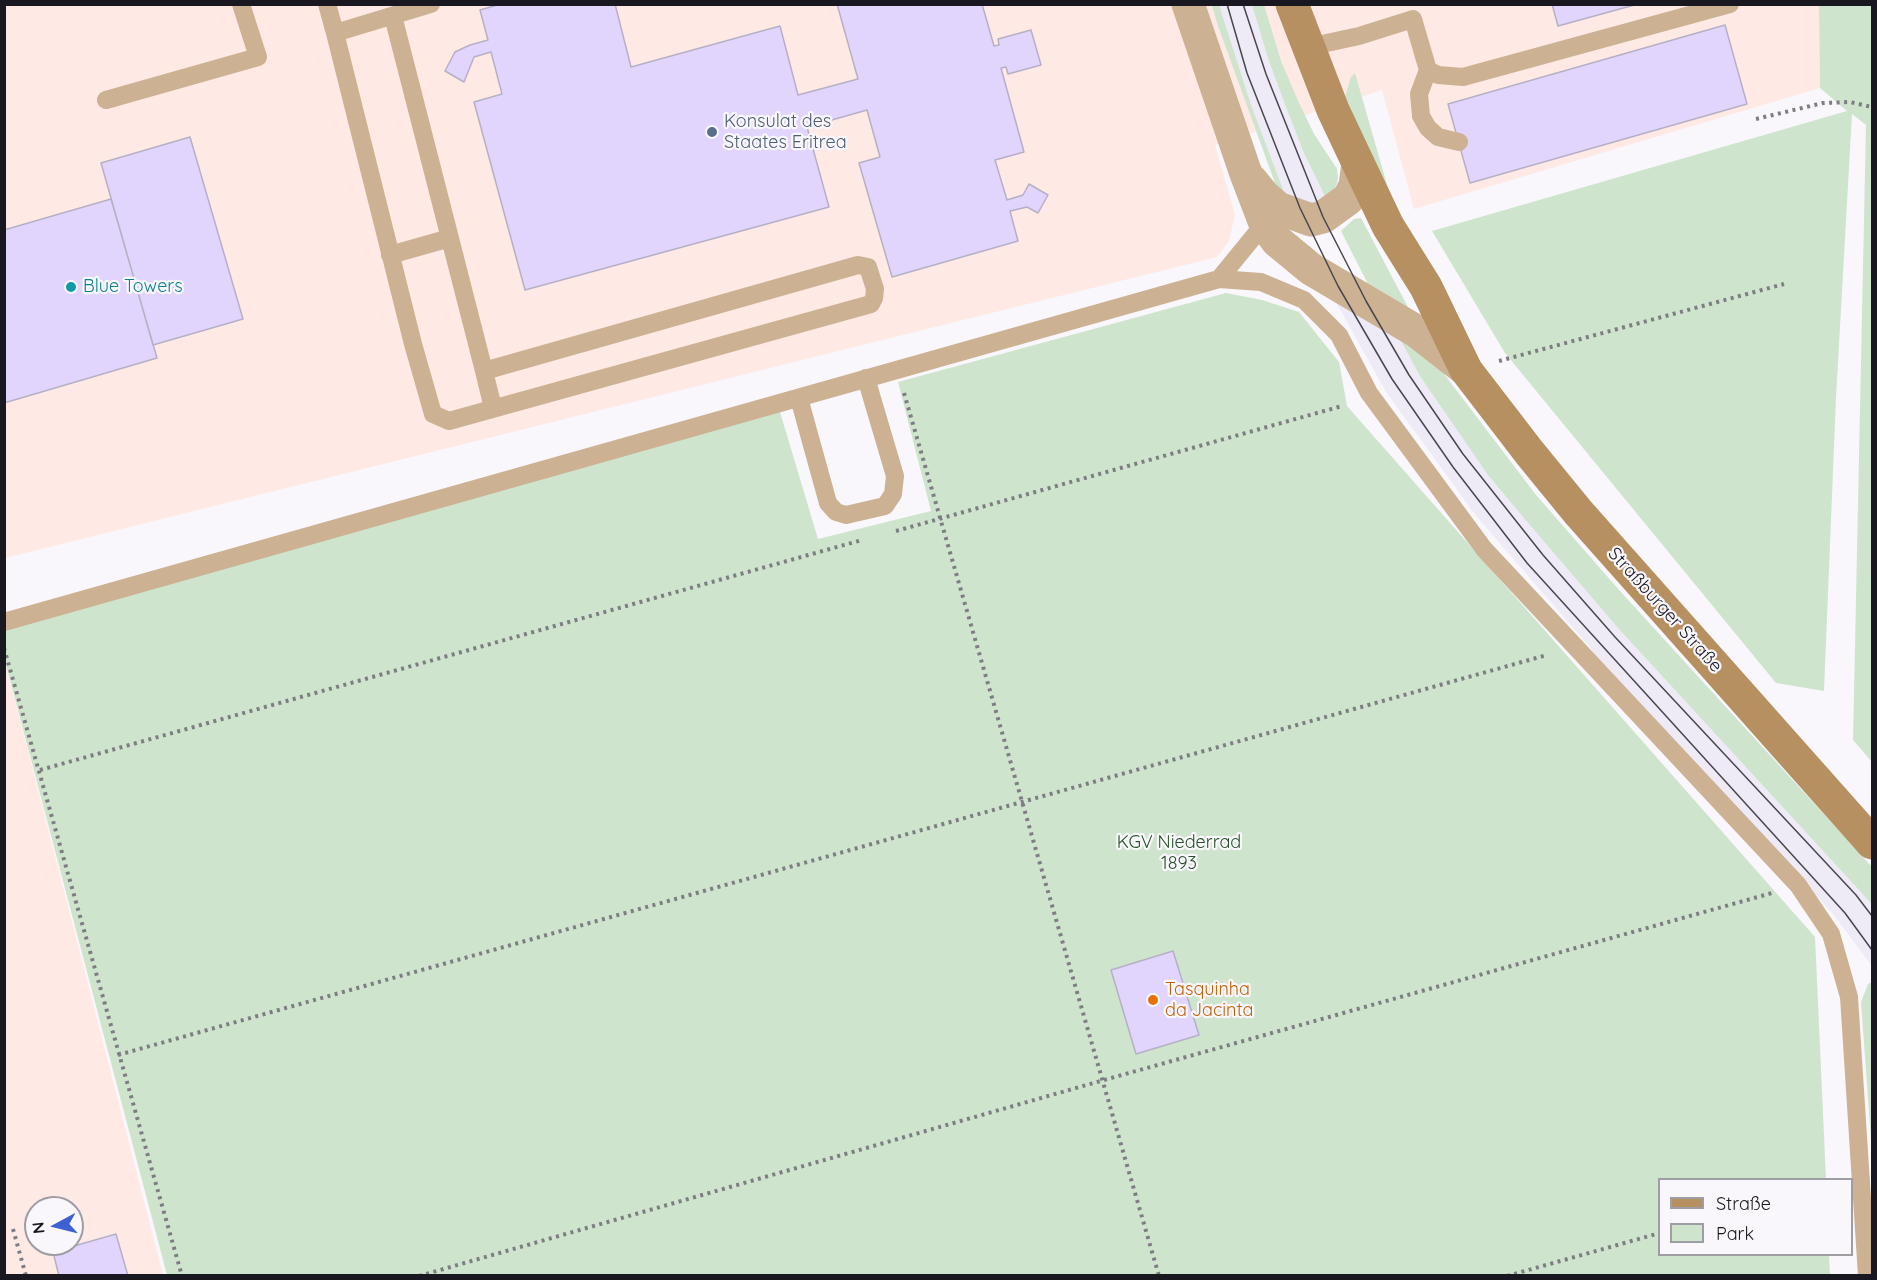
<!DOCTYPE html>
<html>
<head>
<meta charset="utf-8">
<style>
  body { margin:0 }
  #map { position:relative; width:1877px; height:1280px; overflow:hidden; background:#f9f7fc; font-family:Quicksand,sans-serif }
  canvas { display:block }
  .frame { position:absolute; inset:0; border:6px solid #19171f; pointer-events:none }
  .legend { position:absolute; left:1658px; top:1178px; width:195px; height:78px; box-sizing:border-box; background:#f9f7fc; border:2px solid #9f9da4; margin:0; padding:8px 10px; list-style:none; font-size:18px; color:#19171f }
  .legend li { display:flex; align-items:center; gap:12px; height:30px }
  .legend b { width:30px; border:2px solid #9f9da4 }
  .north { position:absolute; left:24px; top:1196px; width:60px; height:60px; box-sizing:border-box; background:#f9f7fc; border:2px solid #9f9da4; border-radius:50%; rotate:263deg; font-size:16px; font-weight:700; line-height:24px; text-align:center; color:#19171f }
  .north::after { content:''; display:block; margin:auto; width:21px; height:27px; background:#3d60d2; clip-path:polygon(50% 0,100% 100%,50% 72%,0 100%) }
</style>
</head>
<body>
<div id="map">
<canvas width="1877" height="1280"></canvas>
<div class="frame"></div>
<ul class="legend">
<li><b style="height:8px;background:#b69060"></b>Straße</li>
<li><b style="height:16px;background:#cee4cd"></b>Park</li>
</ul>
<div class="north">N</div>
</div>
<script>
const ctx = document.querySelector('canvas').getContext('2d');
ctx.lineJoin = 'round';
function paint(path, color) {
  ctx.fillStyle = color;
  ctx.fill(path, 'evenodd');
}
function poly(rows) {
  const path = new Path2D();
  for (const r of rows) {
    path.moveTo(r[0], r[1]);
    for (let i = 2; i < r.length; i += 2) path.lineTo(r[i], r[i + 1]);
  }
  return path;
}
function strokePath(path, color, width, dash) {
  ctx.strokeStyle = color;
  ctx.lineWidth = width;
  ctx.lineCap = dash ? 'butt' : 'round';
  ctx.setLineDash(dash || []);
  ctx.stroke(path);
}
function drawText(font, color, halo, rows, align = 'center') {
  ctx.font = font + ' Quicksand,sans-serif';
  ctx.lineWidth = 4.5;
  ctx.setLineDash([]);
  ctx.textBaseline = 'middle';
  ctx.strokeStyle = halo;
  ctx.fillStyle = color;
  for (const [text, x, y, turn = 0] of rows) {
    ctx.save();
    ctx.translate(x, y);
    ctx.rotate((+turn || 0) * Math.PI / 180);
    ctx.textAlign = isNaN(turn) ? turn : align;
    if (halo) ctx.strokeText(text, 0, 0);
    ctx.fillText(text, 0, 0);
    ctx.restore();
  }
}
const commercial = poly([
  [1819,4,1820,88,1414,209,1382,90,1215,145,1235,215,1229,241,1217,257,5,558,4,5],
  [5,662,163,1275,5,1275],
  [36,1208,72,1208,72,1244,36,1244]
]);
const built = poly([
  [1212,5,1264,5,1281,61,1298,101,1314,134,1337,169,1338,186,1329,201,1300,208,1275,183,1217,23],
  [1333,297,1399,337,1441,370,1536,495,1619,590,1872,867,1872,966,1833,914,1630,692,1602,665,1588,645,1477,517,1386,392]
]);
const green = poly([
  [1212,5,1219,5,1251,105,1288,203,1275,183,1217,23],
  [1252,5,1264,5,1281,61,1299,103,1314,134,1337,169,1338,178,1335,188,1326,198,1304,153,1286,107,1269,61],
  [1819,5,1872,5,1872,762,1853,740,1866,125,1852,114,1836,398,1824,691,1776,683,1505,353,1432,231,1847,111,1820,88],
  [1355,73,1394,209,1345,97,1351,77],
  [1361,218,1410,311,1372,292,1341,231,1354,219],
  [1226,293,1262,300,1299,312,1339,362,1347,406,1815,937,1826,1179,1660,1180,1660,1254,1829,1255,1830,1275,167,1275,5,661,4,629,780,412,818,539,931,511,898,382],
  [1399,337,1441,370,1536,495,1619,590,1872,867,1872,904,1619,629,1524,518,1488,475,1420,376],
  [1872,982,1872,1153,1861,1002,1868,984]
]);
const building = poly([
  [501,4,615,4,631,67,780,26,798,95,858,79,837,4,982,4,994,46,999,45,998,39,1031,30,1041,65,1008,74,1006,67,1001,68,1024,152,995,160,1007,200,1023,195,1029,184,1048,195,1038,213,1027,207,1010,211,1018,241,892,277,859,163,880,157,867,110,807,127,829,207,525,290,474,102,502,94,491,52,474,57,464,82,445,71,455,52,470,45,488,40,480,10,501,4],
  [1552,4,1638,4,1558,26,1552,4],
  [1725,25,1747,104,1470,183,1448,104,1725,25],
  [190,137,243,319,153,345,101,163,190,137],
  [111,199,157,358,4,403,4,230,111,199],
  [1173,951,1199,1035,1136,1054,1111,970,1173,951],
  [116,1234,128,1276,59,1276,53,1252,116,1234]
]);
const path = poly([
  [1756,119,1823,103,1850,102,1872,107],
  [1499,361,1784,284],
  [904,393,1159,1276],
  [896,531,1342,406],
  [4,648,182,1276],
  [40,770,862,540],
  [118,1055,1547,655],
  [13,1229,26,1276],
  [419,1276,1104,1080,1772,893],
  [1507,1276,1660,1233]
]);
const lane = poly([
  [327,4,335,33,431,4],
  [335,33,413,344,433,414,449,421,871,304,874,298,875,289,868,267,858,265,484,371,393,16],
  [1308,47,1359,36,1413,19,1428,70,1438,75,1463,77,1730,4],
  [1428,70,1419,94,1421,116,1428,128,1438,137,1459,142],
  [106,100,258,57,241,4],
  [390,255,450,238],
  [1219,279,1255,235,1266,226],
  [484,371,493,408],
  [799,398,828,503,836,512,846,515,885,506,893,494,895,476,866,378],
  [4,622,1219,279,1261,282,1304,300,1339,335,1369,393,1484,549,1798,885,1831,934,1849,997,1867,1276]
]);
const street = poly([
  [1188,4,1245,171,1266,226,1277,241,1311,269,1416,331,1466,370],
  [1251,180,1264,196,1278,208,1311,220,1323,217,1348,199,1355,186,1358,163]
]);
const secondary = poly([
  [1292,4,1333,110,1358,163,1388,226,1426,287,1466,370,1529,452,1578,512,1872,843]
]);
const tram = poly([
  [1227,4,1247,73,1300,208,1338,286,1392,379,1453,467,1527,563,1845,913,1872,950],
  [1243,4,1266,74,1323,217,1366,301,1409,375,1463,454,1543,555,1615,637,1856,895,1872,916]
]);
const markers = [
  [712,132,6,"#5c6f8a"],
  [71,287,6,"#0f9aa8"],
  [1153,1000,6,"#e8710a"]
];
const serviceNames = [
  ["Konsulat des",724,122],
  ["Staates Eritrea",724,143]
];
const cultureNames = [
  ["Blue Towers",83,287]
];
const streetNames = [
  ["Straßburger Straße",1665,610,48]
];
const parkNames = [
  ["KGV Niederrad",1179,843],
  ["1893",1179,864]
];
const foodNames = [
  ["Tasquinha",1165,990],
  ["da Jacinta",1165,1011]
];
paint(commercial, '#fee9e5');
paint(built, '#eeebf7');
paint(green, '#cee4cd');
paint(building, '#e1d5fd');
strokePath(building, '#b6b0c6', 1.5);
strokePath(path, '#7f7d84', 4, [3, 4.5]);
strokePath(lane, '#ccb293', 18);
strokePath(street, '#ccb293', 33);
strokePath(secondary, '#b69060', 33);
strokePath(tram, '#48464e', 1.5);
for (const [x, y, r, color] of markers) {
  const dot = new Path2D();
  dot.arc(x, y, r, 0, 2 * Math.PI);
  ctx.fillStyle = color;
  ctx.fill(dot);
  strokePath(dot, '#f9f7fc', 2);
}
drawText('18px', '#4e5e75', '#f9f7fc', serviceNames, 'left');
drawText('18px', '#0d838f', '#f9f7fc', cultureNames, 'left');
drawText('18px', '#19171f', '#f9f7fc', streetNames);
drawText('18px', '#255227', '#f9f7fc', parkNames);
drawText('18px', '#c56008', '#f9f7fc', foodNames, 'left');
</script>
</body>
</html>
